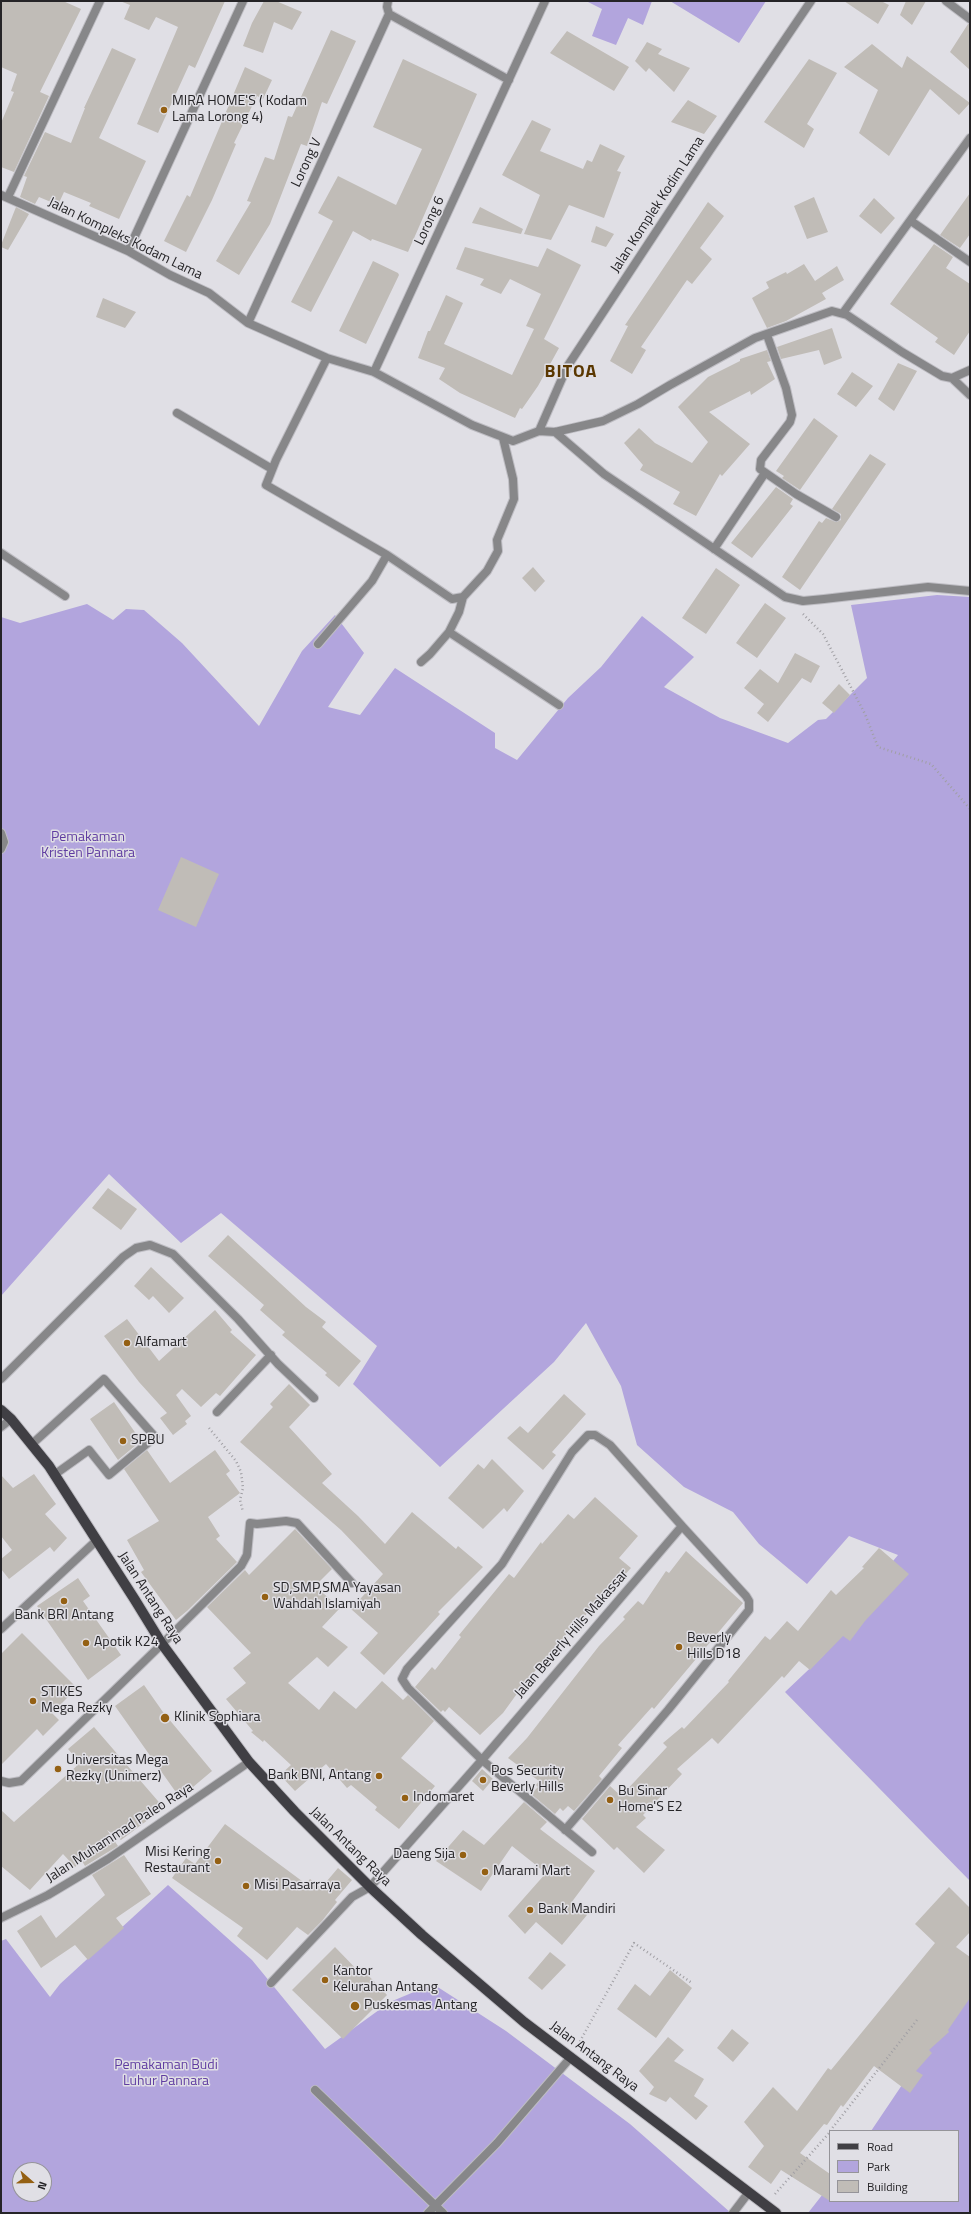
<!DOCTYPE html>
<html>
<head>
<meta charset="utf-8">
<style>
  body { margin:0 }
  #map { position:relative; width:971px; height:2214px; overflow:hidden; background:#e0dfe5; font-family:"Titillium Web",sans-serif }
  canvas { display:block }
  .frame { position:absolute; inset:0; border:2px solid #252427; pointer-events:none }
  .legend { position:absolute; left:829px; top:2130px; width:130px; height:72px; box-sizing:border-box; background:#e0dfe5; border:1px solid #959499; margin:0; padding:5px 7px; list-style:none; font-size:12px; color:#252427 }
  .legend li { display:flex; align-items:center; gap:8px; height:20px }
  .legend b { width:20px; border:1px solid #959499 }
  .north { position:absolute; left:12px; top:2162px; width:40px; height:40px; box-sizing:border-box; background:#e0dfe5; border:1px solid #959499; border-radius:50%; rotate:110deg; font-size:11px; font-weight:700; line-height:16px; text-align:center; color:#252427 }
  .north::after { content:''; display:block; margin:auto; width:14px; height:18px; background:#946013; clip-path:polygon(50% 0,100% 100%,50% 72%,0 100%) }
</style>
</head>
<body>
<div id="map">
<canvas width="971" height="2214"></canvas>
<div class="frame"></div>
<ul class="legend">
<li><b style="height:5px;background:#403f44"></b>Road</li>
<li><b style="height:11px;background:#b2a5dd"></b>Park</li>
<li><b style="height:11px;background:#c0bcb7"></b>Building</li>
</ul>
<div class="north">N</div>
</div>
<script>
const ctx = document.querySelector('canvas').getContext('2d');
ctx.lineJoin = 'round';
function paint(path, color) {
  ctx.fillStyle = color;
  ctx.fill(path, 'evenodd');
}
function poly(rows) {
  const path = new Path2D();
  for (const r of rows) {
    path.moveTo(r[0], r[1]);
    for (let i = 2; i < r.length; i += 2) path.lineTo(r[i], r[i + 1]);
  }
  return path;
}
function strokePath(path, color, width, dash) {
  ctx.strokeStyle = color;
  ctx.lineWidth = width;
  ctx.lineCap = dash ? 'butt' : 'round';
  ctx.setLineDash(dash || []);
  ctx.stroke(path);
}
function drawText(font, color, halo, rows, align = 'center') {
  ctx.font = font + ' "Titillium Web",sans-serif';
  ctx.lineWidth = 3;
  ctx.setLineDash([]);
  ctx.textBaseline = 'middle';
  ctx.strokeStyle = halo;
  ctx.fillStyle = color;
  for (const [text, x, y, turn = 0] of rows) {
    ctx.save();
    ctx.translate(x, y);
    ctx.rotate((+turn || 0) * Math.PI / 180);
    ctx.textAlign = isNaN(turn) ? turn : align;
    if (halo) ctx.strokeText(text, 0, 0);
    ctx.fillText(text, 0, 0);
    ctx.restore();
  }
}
const green = poly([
  [586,1,652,1,643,25,628,18,616,45,592,36,602,9],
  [670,1,766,1,739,43],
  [937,595,970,597,970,1881,785,1692,824,1655,828,1640,898,1555,849,1536,807,1584,759,1544,733,1512,684,1487,637,1445,621,1386,586,1323,554,1362,440,1467,353,1384,377,1346,221,1213,181,1243,109,1174,1,1296,1,617,20,623,87,604,113,620,126,609,144,610,182,643,259,726,302,651,335,615,364,653,328,707,360,715,395,668,495,733,495,748,517,760,568,698,601,667,642,616,694,657,664,687,720,718,788,743,818,720,826,719,867,678,851,605],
  [168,1885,252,1960,325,2049,390,2002,433,1984,506,2031,630,2124,731,2213,1,2213,1,1941,6,1939,50,1997,60,1984],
  [20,2170,44,2170,44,2194,20,2194],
  [970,1984,970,2213,808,2213,830,2185,830,2201,958,2201,958,2131,871,2131]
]);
const building = poly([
  [1,1,63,1,81,9,40,92,49,96,14,172,1,167,1,123,14,92,11,91,17,74,1,67],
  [120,1,225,1,195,68,189,65,158,133,137,124,178,27,156,17,149,30,124,19,130,5],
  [264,1,276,1,302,12,292,30,274,22,263,53,243,46,252,23],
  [844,1,881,1,889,5,878,24],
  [906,1,926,1,912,25,900,15],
  [968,24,970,24,970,70,950,52],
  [331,30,356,41,327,104,322,102,307,146,301,144,270,224,239,275,216,261,251,202,247,201,265,157,274,160,288,116,292,117],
  [567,31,629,67,614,91,550,53],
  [647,42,662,49,658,54,690,68,674,92,649,68,646,72,635,61],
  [872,44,902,68,907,56,970,103,959,115,930,89,889,156,859,133,878,90,844,67],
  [112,48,136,59,99,138,146,161,119,219,89,206,91,203,64,192,58,205,39,197,35,204,20,197,27,177,24,176,45,132,71,143,85,108,84,108],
  [403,59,477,94,408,252,372,239,371,241,353,231,311,312,291,302,333,221,318,213,338,176,396,205,422,149,373,127],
  [809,59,837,73,807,124,814,129,804,148,764,122],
  [245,67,272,80,263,99,257,96,234,143,236,144,212,200,186,252,164,241,187,195,190,197],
  [688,100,717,116,704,134,671,122],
  [532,120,551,129,540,151,583,169,587,160,592,162,600,144,625,156,617,171,621,172,604,218,569,205,551,240,524,234,540,195,502,175],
  [970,193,970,234,960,248,940,235],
  [814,197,828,232,807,239,794,206],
  [874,198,895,218,881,234,859,216],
  [708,202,724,216,700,248,712,259,692,284,687,280,641,347,646,350,632,374,610,361,628,326,625,325],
  [16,207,29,214,8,250,1,247,1,245],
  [480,207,523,229,521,234,472,223],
  [596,226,614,234,606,247,591,242],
  [934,244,953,257,946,268,970,284,970,331,954,355,935,342,938,338,890,304],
  [465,247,538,267,547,248,581,265,544,339,559,348,538,386,522,409,520,408,515,418,460,393,439,379,445,368,418,358,428,331,430,331,446,295,463,303,444,344,512,375,534,329,526,326,541,294,510,279,501,294,480,285,484,279,456,269],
  [373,261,398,273,399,275,366,344,339,331],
  [804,264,815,281,837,266,844,280,822,293,826,299,786,321,767,328,752,298,769,288,766,282,786,272,787,274],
  [103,298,136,312,125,328,96,317],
  [832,328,842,358,824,365,819,350,781,359,777,347],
  [767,350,771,361,767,362,775,379,751,395,750,391,709,412,750,444,722,476,720,474,696,516,673,504,680,492,640,470,643,465,624,443,639,428,655,443,692,463,708,442,678,407,708,377,740,361,740,359],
  [898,363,917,371,894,411,878,399],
  [852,372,873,386,856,407,837,394],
  [814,418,838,436,800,490,782,478,784,476,776,471],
  [870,454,886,464,800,590,782,577,819,521,822,523,826,518,836,522,841,520,841,514,832,509],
  [776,487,793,499,790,504,793,506,752,558,731,543],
  [533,567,545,581,535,592,522,578],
  [716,568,740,585,706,634,682,618],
  [765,603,786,618,757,658,736,643],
  [795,653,820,666,811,683,802,678,768,722,757,713,764,704,744,688,760,669,778,683],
  [839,684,850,695,834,713,822,703],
  [181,857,219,874,196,927,158,910],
  [108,1188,137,1209,121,1230,92,1208],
  [228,1235,306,1307,326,1322,322,1327,361,1361,339,1387,325,1375,327,1373,282,1335,285,1332,260,1310,264,1305,208,1256],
  [151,1267,184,1298,169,1313,153,1296,149,1300,134,1286],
  [215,1310,232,1330,230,1332,256,1355,220,1396,216,1393,201,1407,182,1389,176,1395,191,1416,185,1421,187,1424,173,1435,160,1418,167,1413,139,1382,104,1336,127,1319,159,1361],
  [289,1384,310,1405,289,1427,332,1474,322,1483,358,1516,385,1544,412,1512,456,1549,458,1546,483,1567,438,1612,440,1614,384,1675,360,1653,378,1633,351,1609,383,1574,341,1530,240,1442,273,1407,270,1404],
  [564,1394,586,1414,552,1452,556,1455,543,1470,507,1438,520,1426,528,1433],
  [114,1402,141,1441,118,1460,90,1419],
  [147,1450,170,1483,215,1450,230,1471,226,1474,240,1493,208,1517,220,1536,216,1539,237,1562,187,1611,176,1620,141,1572,144,1570,127,1540,159,1521,124,1469],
  [492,1459,524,1491,507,1512,504,1508,483,1529,448,1498,478,1464,484,1469],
  [34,1474,56,1504,45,1514,67,1538,54,1552,50,1547,9,1579,1,1569,1,1559,12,1550,1,1536,1,1475,13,1488],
  [595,1497,638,1536,619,1558,631,1568,617,1583,615,1581,577,1625,575,1624,524,1684,503,1713,480,1735,449,1707,445,1712,443,1710,441,1712,415,1687,432,1667,435,1670,461,1637,459,1635,509,1574,514,1578,541,1542,542,1544,568,1514,574,1519],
  [295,1529,332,1569,315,1586,340,1608,322,1627,348,1647,328,1667,317,1657,288,1683,319,1710,334,1691,356,1709,382,1681,403,1700,408,1695,434,1721,401,1758,435,1786,399,1829,375,1810,377,1807,351,1785,347,1788,326,1764,295,1791,280,1775,291,1765,264,1740,263,1742,251,1732,253,1731,226,1699,246,1683,233,1668,251,1653,207,1607,245,1570,249,1575],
  [879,1548,909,1574,865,1621,850,1641,843,1636,810,1670,799,1661,784,1678,782,1676,718,1744,712,1738,677,1769,682,1774,643,1815,646,1818,636,1827,665,1850,644,1873,617,1847,614,1850,582,1819,610,1786,621,1796,667,1747,663,1743,682,1727,684,1729,729,1682,728,1681,765,1636,770,1640,787,1621,798,1631,831,1590,836,1595,864,1568,862,1567],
  [686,1551,743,1603,654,1709,652,1707,618,1745,622,1748,599,1776,602,1779,574,1811,568,1806,563,1811,560,1808,555,1814,531,1794,538,1787,536,1785,539,1781,508,1758,527,1738,599,1646,625,1619,623,1617,638,1601,643,1605,666,1571,669,1573],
  [78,1578,90,1596,83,1601,121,1655,88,1680,37,1606],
  [22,1633,77,1688,52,1713,59,1720,43,1736,37,1729,1,1765,1,1654],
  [144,1685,163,1712,212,1771,180,1798,115,1706],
  [94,1727,164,1808,121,1840,107,1830,118,1846,85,1866,82,1861,75,1867,63,1854,30,1890,1,1866,1,1810,14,1822,80,1763,68,1749],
  [482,1769,493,1779,483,1791,472,1781],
  [524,1802,547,1822,540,1829,595,1871,571,1903,587,1915,562,1945,536,1922,525,1934,508,1916,546,1873,512,1846,481,1891,436,1861,463,1830,484,1845],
  [225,1824,306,1884,310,1879,321,1888,338,1868,352,1880,335,1900,337,1902,322,1921,308,1935,297,1927,267,1960,237,1936,243,1928,172,1878,186,1858,195,1864],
  [124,1855,151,1894,116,1918,124,1928,88,1960,75,1945,41,1968,17,1931,41,1915,56,1938,105,1895,92,1875],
  [949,1887,970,1908,970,1932,956,1947,970,1957,970,1998,948,2030,949,2032,929,2050,932,2053,916,2071,923,2075,910,2093,874,2066,843,2107,841,2105,827,2125,824,2124,800,2153,830,2174,830,2201,781,2170,771,2184,748,2167,764,2146,744,2122,773,2087,797,2111,828,2068,831,2070,935,1943,915,1924],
  [335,1947,364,1977,367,1974,387,1995,343,2039,292,1990],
  [550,1952,566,1965,542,1990,528,1978],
  [670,1970,692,1988,656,2038,617,2009,635,1984,650,1996],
  [732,2029,749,2043,733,2062,717,2048],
  [668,2037,684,2050,674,2061,704,2079,694,2096,708,2106,696,2120,670,2097,666,2102,649,2094,654,2087,639,2071]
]);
const path = poly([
  [803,614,823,634,865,714,878,747,931,764,970,809],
  [209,1428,236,1461,241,1472,243,1488,240,1500,243,1512],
  [578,2045,634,1943,692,1983],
  [830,2131,917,2020],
  [775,2194,830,2132]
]);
const lane = poly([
  [1,833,4,842,1,849],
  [1,1427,11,1419],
  [32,1444,104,1379,155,1437,109,1475,89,1450,54,1475],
  [1,1629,96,1541],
  [1,1781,9,1783,21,1781,162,1644],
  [315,2090,443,2213],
  [428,2213,497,2143,571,2057],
  [733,2213,749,2192]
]);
const street = poly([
  [388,1,387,7,389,14,509,80],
  [946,1,970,19],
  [1,195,128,251,170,275,209,293,248,323,327,358,374,372,472,425,513,441,539,431,555,432,603,421,638,404,670,385,755,338,832,311,847,315,902,352,942,376,952,378,970,370],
  [8,197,100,1],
  [911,221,970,262],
  [128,251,243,1],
  [843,313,970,138],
  [248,323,389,14],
  [767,335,786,388,792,415,790,422,761,460,760,469,796,494,836,517],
  [374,372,545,1],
  [952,378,970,395],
  [177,413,272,469],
  [539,431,567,367,710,150,811,1],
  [555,432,604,474,785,597,803,601,824,599,928,587,970,591],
  [714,549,765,473],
  [1,553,65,596],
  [387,555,452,599,463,597,487,571,498,551,497,540,514,499,513,479,503,438],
  [449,632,559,705],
  [318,644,372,581,387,555,266,485,276,460,327,358],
  [421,662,430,654,449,632,459,612,463,597],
  [1,1379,123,1257,136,1248,150,1245,173,1254,238,1319,278,1364,314,1398],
  [217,1412,271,1355],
  [162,1644,241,1566,247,1555,250,1523,257,1524,286,1521,297,1523,352,1583],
  [565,1830,668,1710,749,1610,749,1601,746,1596,682,1526],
  [1,1918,48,1895,108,1859,249,1762],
  [271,1983,352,1897,370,1887,482,1760,682,1526,610,1445,595,1435,588,1435,572,1452,502,1564,407,1669,402,1679,408,1688,482,1760,592,1852]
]);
const primary = poly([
  [1,1410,11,1419,49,1466,135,1600,162,1644,249,1762,295,1812,370,1887,422,1935,524,2022,776,2213]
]);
const markers = [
  [164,110,4,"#946013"],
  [127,1343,4,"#946013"],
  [123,1441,4,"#946013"],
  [265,1597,4,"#946013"],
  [64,1601,4,"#946013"],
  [86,1643,4,"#946013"],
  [679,1647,4,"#946013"],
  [33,1701,4,"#946013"],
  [165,1718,5,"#946013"],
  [58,1769,4,"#946013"],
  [379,1776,4,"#946013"],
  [483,1780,4,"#946013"],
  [405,1798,4,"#946013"],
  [610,1800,4,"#946013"],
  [463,1855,4,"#946013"],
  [218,1861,4,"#946013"],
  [485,1872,4,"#946013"],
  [246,1886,4,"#946013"],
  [530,1910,4,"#946013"],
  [325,1980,4,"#946013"],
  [355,2006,5,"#946013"]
];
const poiNames = [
  ["MIRA HOME'S ( Kodam",172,102],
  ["Lama Lorong 4)",172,118],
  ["Alfamart",135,1343],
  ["SPBU",131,1441],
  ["SD,SMP,SMA Yayasan",273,1589],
  ["Wahdah Islamiyah",273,1605],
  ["Bank BRI Antang",64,1616,"center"],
  ["Beverly",687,1639],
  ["Hills D18",687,1655],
  ["Apotik K24",94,1643],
  ["STIKES",41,1693],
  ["Mega Rezky",41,1709],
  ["Klinik Sophiara",174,1718],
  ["Universitas Mega",66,1761],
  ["Rezky (Unimerz)",66,1777],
  ["Pos Security",491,1772],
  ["Beverly Hills",491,1788],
  ["Bank BNI, Antang",371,1776,"right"],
  ["Bu Sinar",618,1792],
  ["Home'S E2",618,1808],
  ["Indomaret",413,1798],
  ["Misi Kering",210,1853,"right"],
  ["Restaurant",210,1869,"right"],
  ["Daeng Sija",455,1855,"right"],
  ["Marami Mart",493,1872],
  ["Misi Pasarraya",254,1886],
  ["Bank Mandiri",538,1910],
  ["Kantor",333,1972],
  ["Kelurahan Antang",333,1988],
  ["Puskesmas Antang",364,2006]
];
const streetNames = [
  ["Lorong V",307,163,-65],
  ["Jalan Komplek Kodim Lama",658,205,-57],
  ["Lorong 6",430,221,-65],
  ["Jalan Kompleks Kodam Lama",125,239,26],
  ["Jalan Antang Raya",150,1598,57],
  ["Jalan Beverly Hills Makassar",572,1634,-49],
  ["Jalan Muhammad Paleo Raya",120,1833,-33],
  ["Jalan Antang Raya",350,1847,44],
  ["Jalan Antang Raya",594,2057,37]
];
const parkNames = [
  ["Pemakaman",88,838],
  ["Kristen Pannara",88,854],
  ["Pemakaman Budi",166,2066],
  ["Luhur Pannara",166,2082]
];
const districtNames = [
  ["BITOA",571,373]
];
paint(green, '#b2a5dd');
paint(building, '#c0bcb7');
strokePath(lane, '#bebdc3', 10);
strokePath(street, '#bebdc3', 10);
strokePath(primary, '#bebdc3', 12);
strokePath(path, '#a09fa4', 2.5, [1, 3]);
strokePath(lane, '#878789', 8);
strokePath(street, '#878789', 8);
strokePath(primary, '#403f44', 10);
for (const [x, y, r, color] of markers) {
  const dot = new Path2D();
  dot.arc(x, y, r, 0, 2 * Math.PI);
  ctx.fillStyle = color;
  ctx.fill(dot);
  strokePath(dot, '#e0dfe5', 1.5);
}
drawText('14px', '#252427', '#e0dfe5', poiNames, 'left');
drawText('14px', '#252427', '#e0dfe5', streetNames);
drawText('14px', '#5f3ca1', '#e0dfe5', parkNames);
ctx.letterSpacing = '1px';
drawText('bold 18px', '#5a3700', '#e0dfe5', districtNames);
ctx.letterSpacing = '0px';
</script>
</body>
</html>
